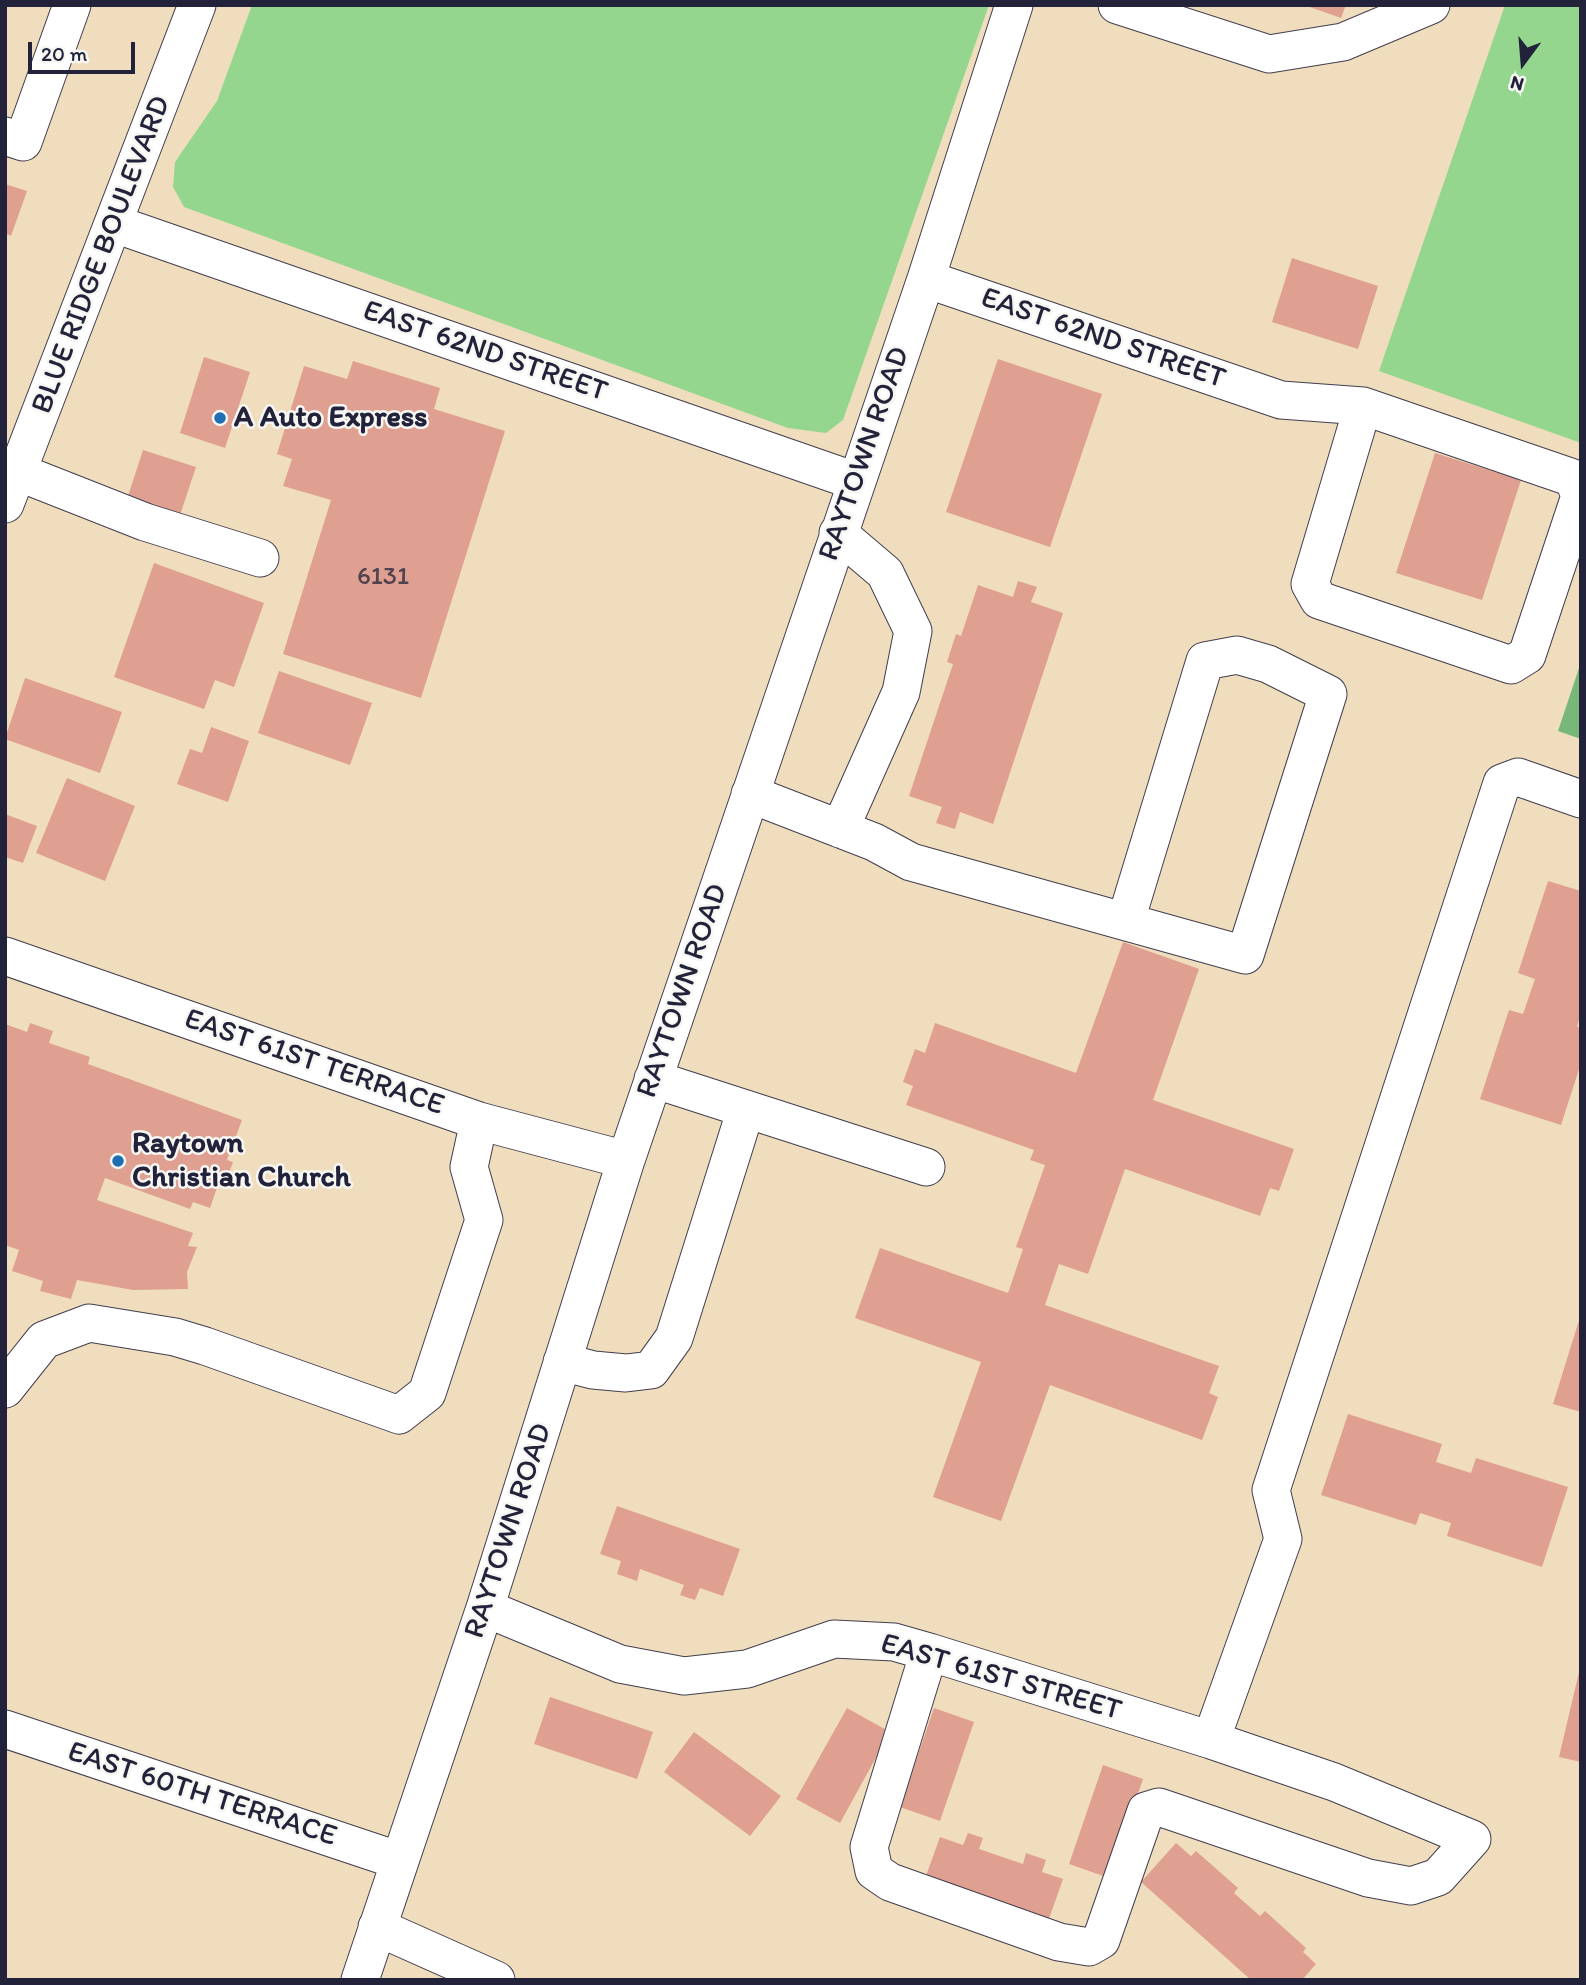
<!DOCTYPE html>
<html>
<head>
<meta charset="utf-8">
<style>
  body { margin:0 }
  #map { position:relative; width:1586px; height:1985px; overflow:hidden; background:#f0ddbd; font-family:Itim,sans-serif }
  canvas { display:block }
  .frame { position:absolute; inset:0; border:7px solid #22223b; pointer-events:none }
  .north { position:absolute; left:1488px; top:28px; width:70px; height:70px; -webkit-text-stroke:5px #f6f6f2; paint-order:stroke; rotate:196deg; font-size:19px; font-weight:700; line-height:28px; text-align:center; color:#22223b }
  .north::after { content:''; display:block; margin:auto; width:24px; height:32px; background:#22223b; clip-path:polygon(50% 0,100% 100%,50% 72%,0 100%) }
  .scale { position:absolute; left:28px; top:42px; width:107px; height:32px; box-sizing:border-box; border:4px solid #22223b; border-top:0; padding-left:9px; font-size:21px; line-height:24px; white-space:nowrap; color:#22223b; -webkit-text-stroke:5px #f6f6f2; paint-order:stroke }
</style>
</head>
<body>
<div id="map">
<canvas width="1586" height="1985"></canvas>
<div class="frame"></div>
<div class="north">N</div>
<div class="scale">20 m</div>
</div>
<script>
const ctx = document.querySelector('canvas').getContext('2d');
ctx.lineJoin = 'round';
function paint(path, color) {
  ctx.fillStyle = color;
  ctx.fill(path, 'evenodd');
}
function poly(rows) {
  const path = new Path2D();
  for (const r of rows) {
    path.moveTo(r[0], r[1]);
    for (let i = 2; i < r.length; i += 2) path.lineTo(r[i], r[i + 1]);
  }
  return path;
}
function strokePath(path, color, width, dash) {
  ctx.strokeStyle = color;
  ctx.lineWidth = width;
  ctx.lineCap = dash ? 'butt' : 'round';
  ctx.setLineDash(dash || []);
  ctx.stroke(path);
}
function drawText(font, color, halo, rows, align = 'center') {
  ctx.font = font + ' Itim,sans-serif';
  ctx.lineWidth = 5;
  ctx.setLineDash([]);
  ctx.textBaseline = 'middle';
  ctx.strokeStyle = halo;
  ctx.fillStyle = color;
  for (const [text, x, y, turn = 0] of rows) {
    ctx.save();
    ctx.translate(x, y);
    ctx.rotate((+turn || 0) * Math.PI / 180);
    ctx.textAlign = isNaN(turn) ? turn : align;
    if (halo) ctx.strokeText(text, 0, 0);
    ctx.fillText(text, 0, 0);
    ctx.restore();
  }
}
const green = poly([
  [252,5,989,5,843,420,826,433,788,428,184,207,173,187,175,162,217,101],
  [1505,5,1581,5,1581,443,1379,371]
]);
const forest = poly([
  [1581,662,1581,739,1558,731]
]);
const building = poly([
  [1304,5,1346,5,1341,18],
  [5,184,27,191,11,236,5,233],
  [1292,258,1378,286,1358,349,1272,322],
  [204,357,250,372,225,448,180,433],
  [998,359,1102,394,1050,547,946,512],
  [353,361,440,388,434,409,505,431,421,698,283,654,331,500,283,486,292,459,277,454,304,366,347,379],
  [143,450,196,467,178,521,126,502],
  [1435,453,1521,480,1482,600,1396,573],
  [154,563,264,603,234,687,215,680,204,709,114,677],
  [1018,581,1037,587,1031,602,1063,613,993,824,960,812,955,829,936,823,942,807,909,796,953,664,947,662,956,634,961,636,978,585,1013,597],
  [279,671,372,703,350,765,258,733],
  [25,678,122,712,100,773,5,739],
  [211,727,249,741,228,802,177,784,190,749,202,753],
  [67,778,135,806,105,881,36,853],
  [5,814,37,826,23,863,5,857],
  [1548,881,1581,891,1581,1013,1577,1027,1581,1028,1581,1063,1561,1125,1480,1099,1509,1010,1523,1014,1535,979,1518,973],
  [1123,942,1199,969,1153,1100,1294,1149,1279,1191,1270,1188,1260,1216,1125,1169,1088,1274,1059,1264,1045,1305,1219,1366,1209,1393,1218,1397,1202,1440,1050,1385,1001,1521,933,1497,981,1362,855,1318,880,1248,1008,1293,1023,1249,1016,1247,1045,1165,1030,1160,1034,1150,906,1105,913,1086,903,1082,915,1049,925,1053,935,1023,1076,1073],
  [30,1023,53,1031,49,1043,90,1057,88,1064,242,1120,227,1160,233,1162,226,1181,220,1179,210,1208,193,1202,190,1209,105,1178,97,1200,193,1233,188,1246,197,1247,187,1272,188,1289,133,1290,77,1280,71,1299,40,1291,43,1281,12,1271,19,1250,5,1245,5,1024,27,1032],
  [1580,1317,1581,1317,1581,1412,1553,1404],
  [1348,1414,1442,1444,1436,1462,1471,1473,1476,1458,1568,1487,1542,1567,1447,1536,1451,1523,1420,1513,1416,1525,1321,1495],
  [617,1506,740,1549,723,1596,700,1588,695,1600,680,1595,684,1585,640,1569,637,1581,617,1574,621,1561,600,1554],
  [1580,1668,1581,1669,1581,1762,1559,1757],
  [550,1697,653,1732,637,1779,534,1744],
  [847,1708,890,1732,840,1823,796,1799],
  [934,1708,974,1722,940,1821,900,1807],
  [694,1732,781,1796,750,1836,664,1772],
  [1103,1765,1143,1779,1109,1878,1069,1864],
  [968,1833,983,1838,979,1849,1023,1864,1026,1853,1046,1860,1042,1872,1063,1879,1046,1927,923,1884,940,1837,963,1845],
  [1176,1843,1191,1856,1196,1851,1238,1888,1234,1893,1260,1916,1265,1911,1306,1948,1303,1952,1316,1964,1302,1980,1251,1980,1141,1882]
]);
const minor = poly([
  [1117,5,1269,54,1343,42,1431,5],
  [5,136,23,142,72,5],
  [115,224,855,481],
  [926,279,1281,400,1363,406,1573,478,1580,496,1527,655,1511,665,1319,600,1310,584,1363,406],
  [18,472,145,522,260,558],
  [5,504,197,5],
  [838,533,885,573,913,631,901,692,840,829],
  [750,794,874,842,911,862,1245,955,1328,694,1268,664,1237,655,1205,661,1126,920],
  [5,956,479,1121,626,1160],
  [653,1079,926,1167],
  [562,1362,593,1370,626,1373,651,1370,674,1338,746,1109],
  [5,1389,44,1340,89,1323,175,1337,205,1346,399,1415,427,1393,484,1220,469,1167,479,1121],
  [485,1608,620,1664,684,1676,747,1669,834,1639,894,1642,929,1652,1211,1740,1334,1782,1472,1839,1438,1877,1411,1886,1368,1878,1159,1807,1146,1811,1101,1940,1089,1947,1059,1942,890,1882,874,1871,869,1847,929,1652],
  [5,1729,400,1861],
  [1211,1740,1283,1539,1271,1490,1502,783,1518,777,1581,799],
  [377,1927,496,1980],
  [360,1980,485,1608,626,1160,926,279,1014,5]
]);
const markers = [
  [220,418,7,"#1f6fb2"],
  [118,1161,7,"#1f6fb2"]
];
const numberNames = [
  ["6131",383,577]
];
const streetNames = [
  ["BLUE RIDGE BOULEVARD",102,255,-69],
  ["EAST 62ND STREET",1103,339,19],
  ["EAST 62ND STREET",485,352,19],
  ["RAYTOWN ROAD",865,454,-71],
  ["RAYTOWN ROAD",683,991,-71],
  ["EAST 61ST TERRACE",314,1063,19],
  ["RAYTOWN ROAD",509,1531,-72],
  ["EAST 61ST STREET",1001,1678,16],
  ["EAST 60TH TERRACE",202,1795,18]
];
const poiNames = [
  ["A Auto Express",234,418],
  ["Raytown",132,1144],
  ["Christian Church",132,1178]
];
paint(green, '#94d68e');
paint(forest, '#77b779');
paint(building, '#dfa091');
strokePath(minor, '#413e4e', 39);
strokePath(minor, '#fff', 37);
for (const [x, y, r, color] of markers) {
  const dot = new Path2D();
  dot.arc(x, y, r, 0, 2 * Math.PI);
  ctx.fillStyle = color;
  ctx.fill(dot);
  strokePath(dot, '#f6f6f2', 2.5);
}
drawText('26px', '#514250', null, numberNames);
drawText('30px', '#22223b', '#f6f6f2', streetNames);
drawText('bold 30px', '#22223b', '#f6f6f2', poiNames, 'left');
</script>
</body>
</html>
